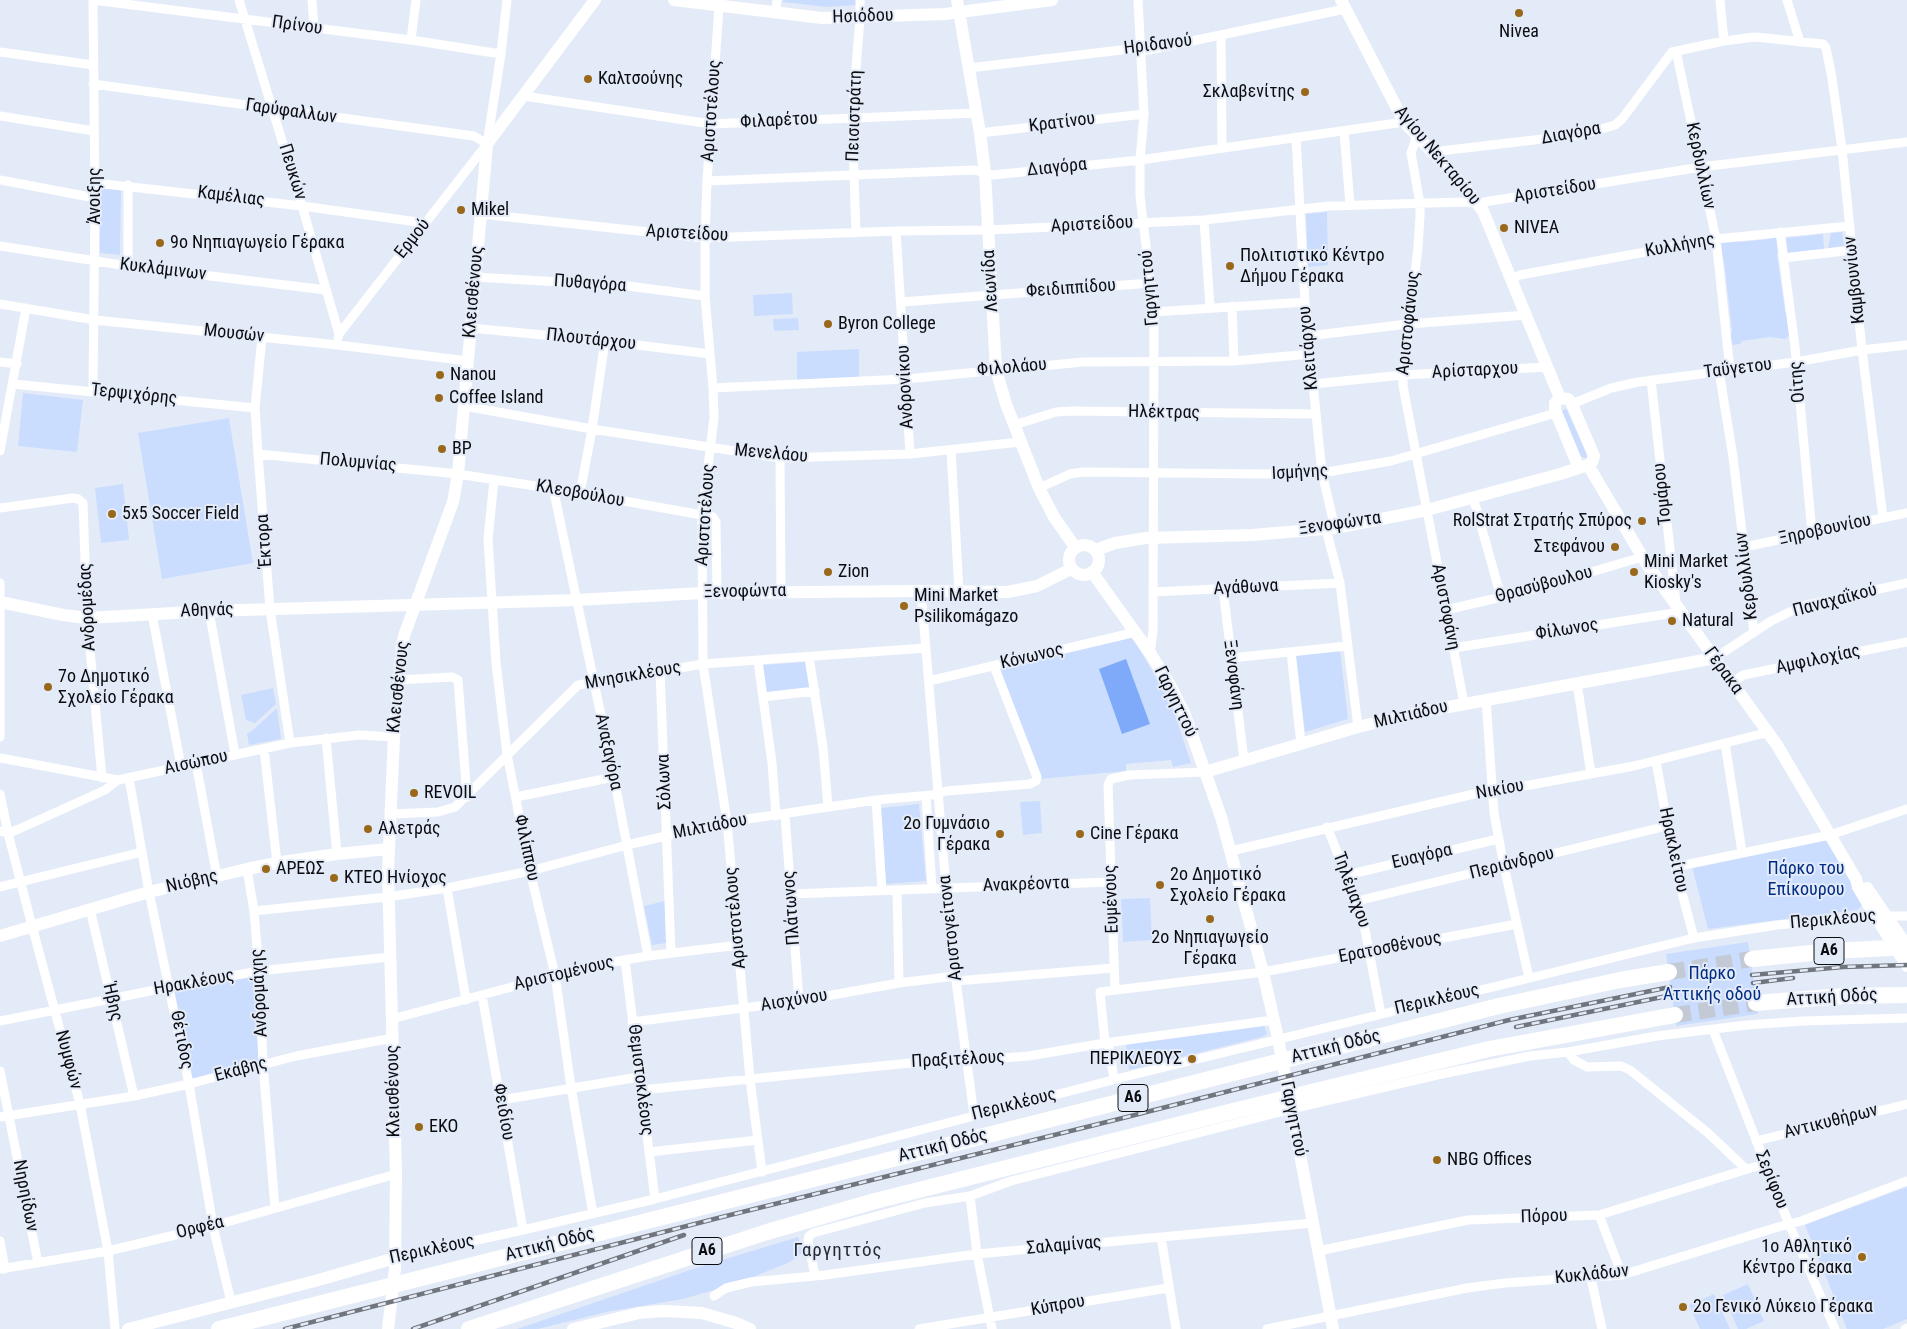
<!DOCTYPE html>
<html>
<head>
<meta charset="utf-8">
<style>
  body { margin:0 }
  canvas { display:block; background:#e4ebf8 }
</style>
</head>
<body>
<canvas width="1907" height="1329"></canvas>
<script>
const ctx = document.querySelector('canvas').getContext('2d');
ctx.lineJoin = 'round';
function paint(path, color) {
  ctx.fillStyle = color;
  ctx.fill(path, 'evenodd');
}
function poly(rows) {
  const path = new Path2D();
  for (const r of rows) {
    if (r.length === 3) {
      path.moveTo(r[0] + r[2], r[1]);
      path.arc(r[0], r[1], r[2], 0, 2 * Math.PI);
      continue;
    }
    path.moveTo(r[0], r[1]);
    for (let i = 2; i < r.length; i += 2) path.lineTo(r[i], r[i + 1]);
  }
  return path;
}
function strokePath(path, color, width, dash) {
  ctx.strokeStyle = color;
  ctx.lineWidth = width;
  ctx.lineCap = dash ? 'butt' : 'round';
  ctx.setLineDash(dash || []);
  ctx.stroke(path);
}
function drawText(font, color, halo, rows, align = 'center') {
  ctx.font = font + ' "Roboto Condensed",sans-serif';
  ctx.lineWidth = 4;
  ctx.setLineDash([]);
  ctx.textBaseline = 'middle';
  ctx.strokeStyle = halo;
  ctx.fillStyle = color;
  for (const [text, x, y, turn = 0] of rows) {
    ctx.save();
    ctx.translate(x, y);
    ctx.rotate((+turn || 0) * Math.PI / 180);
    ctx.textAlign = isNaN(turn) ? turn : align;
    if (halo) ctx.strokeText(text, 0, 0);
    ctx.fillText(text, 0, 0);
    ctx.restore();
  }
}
const green = poly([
  [783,0,856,0,856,5,827,7,783,2],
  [100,187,121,189,120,255,100,253],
  [1327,212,1328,265,1308,267,1306,214],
  [1842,232,1844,246,1828,248,1831,233],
  [1823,234,1824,249,1788,253,1786,238],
  [1771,236,1776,236,1779,240,1779,251,1777,254,1785,311,1789,320,1791,334,1785,339,1770,337,1742,341,1740,344,1733,345,1730,342,1729,336,1732,331,1724,261,1718,247,1721,241,1736,240,1740,242,1769,239],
  [792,293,793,314,754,316,753,295],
  [798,318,799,330,774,331,773,319],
  [859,349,859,378,797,380,797,352],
  [23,393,83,400,77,452,18,446],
  [1565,409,1567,410,1586,452,1587,457,1585,458,1580,456,1562,411],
  [229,418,253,563,162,579,138,433],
  [123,484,129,540,101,543,95,488],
  [1131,635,1171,703,1191,763,1173,767,1171,760,1126,764,1126,771,1040,779,997,667],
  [1340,650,1348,719,1305,732,1296,656],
  [805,662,810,688,766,693,763,665],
  [273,688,276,704,255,723,246,720,241,695],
  [277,708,281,739,249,745,247,734,253,730],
  [1040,801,1042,833,1023,835,1020,802],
  [919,804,926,881,886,884,881,808],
  [1825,839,1864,904,1857,910,1708,929,1692,867],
  [1150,898,1152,940,1123,942,1121,899],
  [665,901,666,943,652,945,644,906],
  [1748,942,1758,1014,1676,1026,1666,954],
  [259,971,263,1064,189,1084,170,987],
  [1264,1025,1267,1034,1262,1037,1129,1070,1126,1044],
  [1907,1187,1907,1319,1883,1329,1847,1329,1805,1225],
  [798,1237,803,1252,790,1262,738,1283,683,1299,606,1312,538,1329,517,1329,696,1268],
  [1748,1284,1764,1321,1746,1329,1738,1329,1723,1295],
  [1714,1294,1730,1329,1700,1329,1689,1305]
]);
const water = poly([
  [1126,659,1150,724,1122,734,1099,669]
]);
const highwayTunnel = poly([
  [1669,972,1752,959],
  [1675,1015,1756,1003]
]);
const street = poly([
  [93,0,411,40,501,54],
  [93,0,95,198,93,391],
  [239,0,302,206,339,334,338,338],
  [312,0,314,29],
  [1138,0,1144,114,1140,160,1140,196,1154,312,1153,631,1150,653],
  [1720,0,1724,41],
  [1787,0,1800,42],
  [719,6,707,181,705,238,705,296,713,388,714,418,702,515,703,664,727,822,750,1079,762,1172],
  [776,13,777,0],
  [1221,36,1222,148],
  [411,40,416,0],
  [1676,51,1716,239,1730,370],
  [0,52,93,65],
  [969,68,1130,49,1149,50,1345,9],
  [93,84,474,136,487,144],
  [524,96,711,124,976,113],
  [0,116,94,131],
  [1344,131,1350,205],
  [980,133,1144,114],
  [1417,136,1411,153,1420,204,1420,216,1418,247,1403,375,1403,386,1464,703],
  [1296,137,1305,302,1316,414,1322,473,1335,528],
  [1432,152,1585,134,1615,125,1622,119,1672,52,1724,41,1755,37,1823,44,1826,48,1832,78,1842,149,1862,350,1883,518],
  [0,180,95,198],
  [707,181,974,170,993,175,1140,160,1404,122],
  [95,183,302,206,425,223],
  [481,214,705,238,896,231,988,230,1204,220,1329,206,1464,202,1478,203,1701,167,1907,142],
  [1204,220,1210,307],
  [896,231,910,454],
  [1780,232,1795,347,1812,533],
  [856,233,852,118,860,18,860,0],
  [0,246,128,266,326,290],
  [1783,258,1853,250],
  [128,266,128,185],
  [475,277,628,286,705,296],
  [1512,279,1520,275,1716,239,1850,226],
  [901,302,1151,283],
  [0,304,95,320,338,345,468,361],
  [1232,306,1234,361],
  [1154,312,1305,302],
  [471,328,605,341,710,354],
  [339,334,487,144,501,54,507,0],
  [1308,336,1408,324,1527,315],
  [262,337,255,408,258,454,270,609,290,743],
  [0,362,17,364],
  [1719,371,1733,457,1754,632],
  [1651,380,1676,603],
  [13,384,255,408],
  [1313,384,1403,375,1548,367],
  [713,388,906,379,1083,362,1234,361,1310,354],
  [1572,404,1611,388,1638,382,1796,362,1862,350,1907,345],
  [464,406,592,429,780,458,910,454,1020,442],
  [1014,425,1056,412,1071,411,1316,414],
  [951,450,959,591],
  [0,451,26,308],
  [258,454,458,474,580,493,713,517,716,522,717,593],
  [780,458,781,592],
  [494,480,488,539,496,663,507,754,530,871,555,975,571,1087,593,1214],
  [1039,488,1070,474,1083,472,1263,474,1322,473,1391,461,1556,413],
  [556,489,555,497,614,777,648,956],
  [580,493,592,429,605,341],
  [1473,497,1501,597],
  [0,508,73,498,78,499,83,503,87,618,102,778],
  [1326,529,1340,583,1358,727],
  [1744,547,1907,513],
  [1646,563,1670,559],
  [0,583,0,737],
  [1223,589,1244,760],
  [921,591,946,887,956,981,974,1115],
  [1153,592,1340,583],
  [1446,610,1527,591,1642,557],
  [209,611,235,754],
  [152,614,181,766],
  [1453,648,1680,612],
  [1291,652,1301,744],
  [809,657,823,747,828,807],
  [1231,658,1347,646],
  [1715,658,1771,621,1802,606,1907,583],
  [758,661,772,763,776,816],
  [660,671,671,953],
  [398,680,452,677,458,680,467,797],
  [929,681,1136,632],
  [1577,683,1591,774],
  [1732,683,1743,675,1907,642],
  [763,697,815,691],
  [1486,699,1494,813,1504,866,1529,978],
  [326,738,337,854],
  [1725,743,1742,852],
  [264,749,277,863],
  [0,758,118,780,290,743,359,735,394,737],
  [1656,761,1675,867,1694,938],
  [196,763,217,877],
  [129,778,149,892,189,1084,213,1226,231,1302],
  [0,794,8,833,32,926,80,1104,108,1251,115,1329],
  [926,796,932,888],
  [516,797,614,777],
  [876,800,882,890],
  [391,814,438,812,455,807,578,685,703,664,926,648],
  [785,815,799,1001],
  [1327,827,1362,914,1381,1014],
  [0,831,8,833,19,829,105,790,118,780],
  [1231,851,1491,790,1508,789,1634,766,1761,734,1769,733],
  [1675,867,1830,835,1907,809],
  [247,869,254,911,259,971,263,1064,275,1208],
  [1347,875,1498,839],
  [0,887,142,852],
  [447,888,466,1000],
  [897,890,899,983],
  [791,894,1111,882],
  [1357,901,1667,826],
  [90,909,134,1096],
  [254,911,387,897,447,888,530,871,627,845,727,822,876,800,932,795,947,791,1030,784,1036,781,1037,777,994,666],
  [625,960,655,1199],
  [956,981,1114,968],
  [1115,990,1108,785,1111,779,1129,775,1205,772],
  [482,995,523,1230],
  [392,1019,590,966,648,956,739,945],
  [0,1021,170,987,259,971,389,957],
  [632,1022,799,1001,899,983,955,976],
  [1713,1030,1789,1224,1835,1329],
  [1105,1043,1100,992,1263,972,1517,924],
  [1108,1043,1114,1079],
  [1568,1052,1574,1060,1587,1067,1621,1066,1630,1070,1708,1133,1746,1169],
  [0,1071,38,1263],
  [641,1090,960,1058,975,1060,1029,1056,1105,1043,1274,1020],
  [501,1100,639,1077],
  [0,1117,134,1096,189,1084,296,1056,393,1038],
  [1756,1141,1907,1104],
  [649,1152,758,1140],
  [970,1196,977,1254,992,1329],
  [1599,1215,1622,1275],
  [1161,1237,1176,1329],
  [0,1241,5,1269],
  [1318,1251,1468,1220,1599,1215,1764,1164],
  [395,1258,523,1230,655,1199,1128,1076,1694,938,1777,925,1875,916,1907,916],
  [0,1269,108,1251,213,1226,396,1174],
  [815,1276,808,1241,809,1236,813,1233,925,1203,970,1196,1011,1181,1292,1109,1437,1075,1530,1056,1568,1052,1657,1036,1747,1025,1803,1021,1907,1018],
  [1591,1278,1602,1329],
  [714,1296,726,1288,751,1282,825,1275,977,1254,1313,1223],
  [919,1329,1168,1288],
  [1267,1329,1467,1288,1505,1283,1622,1275,1778,1227,1801,1221,1907,1181],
  [1905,1329,1907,1328]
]);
const secondary = poly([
  [674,0,822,18,945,14,1052,0],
  [957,0,980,133,985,173,996,370,1006,404,1039,488,1054,517,1075,547],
  [1341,0,1404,122,1463,185,1483,211,1560,398],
  [1560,398,1555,403,1555,410,1579,468],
  [1588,465,1646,563,1777,745,1856,879,1858,887,1875,916,1907,966],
  [1084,560,15],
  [1096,550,1115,543,1146,538,1252,535,1335,528,1427,510,1560,474,1588,465,1592,462,1594,456,1571,402,1568,399,1560,398],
  [1092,572,1150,653,1170,685,1185,715,1221,817,1263,972,1278,1038,1333,1329],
  [0,602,63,615,87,618,209,611,577,600,702,593,921,591,1008,592,1037,586,1071,569],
  [1205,772,1358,727,1416,713,1715,658],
  [1867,888,1907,946],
  [0,936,149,892,247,869,282,862,337,854,388,849],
  [128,1329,315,1281,395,1258],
  [388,1329,395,1269,396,1174,388,871,394,737,402,644,405,633,453,502,458,474,487,144,595,0],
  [573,1329,639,1313,663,1311,702,1313,736,1323,750,1329]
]);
const highway = poly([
  [1752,959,1832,951,1907,947],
  [1756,1003,1843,996,1907,995],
  [219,1329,1499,1006,1620,980,1669,972],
  [469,1329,767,1232,875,1201,1229,1112,1489,1049,1675,1015]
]);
const rail = poly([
  [1752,975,1843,967,1907,965],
  [1753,983,1793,978],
  [1516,1027,1672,995],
  [285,1329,722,1217,1115,1120,1509,1020,1670,987],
  [413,1329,684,1235]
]);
const markers = [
  [1519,13,5,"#99681b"],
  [588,79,5,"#99681b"],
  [1305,92,5,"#99681b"],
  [461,210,5,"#99681b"],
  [1504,228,5,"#99681b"],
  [160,243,5,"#99681b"],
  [1230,266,5,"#99681b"],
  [828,324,5,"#99681b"],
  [440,375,5,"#99681b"],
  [439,398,5,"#99681b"],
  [442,449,5,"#99681b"],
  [112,514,5,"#99681b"],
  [1642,521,5,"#99681b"],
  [1615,547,5,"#99681b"],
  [828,572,5,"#99681b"],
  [1634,572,5,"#99681b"],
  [904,606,5,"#99681b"],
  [1672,621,5,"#99681b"],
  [48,687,5,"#99681b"],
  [414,793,5,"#99681b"],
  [368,829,5,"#99681b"],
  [1000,834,5,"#99681b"],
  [1080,834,5,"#99681b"],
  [266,869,5,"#99681b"],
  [334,878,5,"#99681b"],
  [1160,885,5,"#99681b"],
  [1210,919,5,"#99681b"],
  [1192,1059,5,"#99681b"],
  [419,1127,5,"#99681b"],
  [1437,1160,5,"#99681b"],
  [1862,1257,5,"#99681b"],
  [1683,1307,5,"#99681b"]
];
const shields = [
  [1829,951,30],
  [1133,1098,30],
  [707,1251,30]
];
const shieldNames = [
  ["Α6",1829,951],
  ["Α6",1133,1098],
  ["Α6",707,1251]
];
const streetNames = [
  ["Ησιόδου",863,17,-2],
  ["Πρίνου",297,26,8],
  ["Ηριδανού",1158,45,-7],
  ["Αριστοτέλους",712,111,-86],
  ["Γαρύφαλλων",291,112,8],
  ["Πεισιστράτη",855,116,-88],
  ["Φιλαρέτου",779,121,-3],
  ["Κρατίνου",1062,123,-7],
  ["Διαγόρα",1571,134,-10],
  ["Αγίου Νεκταρίου",1437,156,50],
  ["Κερδυλλίων",1700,166,78],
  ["Διαγόρα",1057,168,-6],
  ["Πευκών",292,172,73],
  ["Αριστείδου",1555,191,-9],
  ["Άνοιξης",95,196,-90],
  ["Καμέλιας",231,197,7],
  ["Αριστείδου",1092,225,-3],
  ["Αριστείδου",687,234,3],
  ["Ερμού",413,239,-52],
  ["Κυλλήνης",1680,246,-10],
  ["Κυκλάμινων",163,270,7],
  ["Καμβουνίων",1855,280,-96],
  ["Λεωνίδα",991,281,-93],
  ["Πυθαγόρα",590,284,4],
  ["Γαργηττού",1150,288,-95],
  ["Φειδιππίδου",1071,289,-4],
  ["Κλεισθένους",474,292,-85],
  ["Αριστοφάνους",1409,323,-84],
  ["Μουσών",234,334,6],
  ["Πλουτάρχου",591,340,6],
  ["Κλειτάρχου",1309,348,-95],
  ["Φιλολάου",1012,368,-5],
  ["Ταΰγετου",1738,369,-7],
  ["Αρίσταρχου",1475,371,-3],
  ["Οίτης",1798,382,-95],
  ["Ανδρονίκου",906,387,-93],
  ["Τερψιχόρης",134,395,6],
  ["Ηλέκτρας",1164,413,1],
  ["Μενελάου",771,454,5],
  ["Πολυμνίας",358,463,5],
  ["Ισμήνης",1300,473,-3],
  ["Κλεοβούλου",580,494,10],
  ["Τομάρου",1663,494,-96],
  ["Αριστοτέλους",706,515,-86],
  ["Ξενοφώντα",1340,524,-8],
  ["Ξηροβουνίου",1825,530,-12],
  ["Έκτορα",265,541,-94],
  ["Κερδυλλίων",1747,576,-97],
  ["Θρασύβουλου",1544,585,-15],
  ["Αγάθωνα",1246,588,-3],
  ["Ξενοφώντα",745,592,-1],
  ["Παναχαΐκού",1835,601,-15],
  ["Ανδρομέδας",88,607,-93],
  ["Αριστοφάνη",1445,607,79],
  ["Αθηνάς",207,611,-2],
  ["Φίλωνος",1567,630,-9],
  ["Κόνωνος",1032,657,-13],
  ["Αμφιλοχίας",1818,660,-12],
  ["Γέρακα",1723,671,54],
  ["Ξενοφάνη",1233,675,83],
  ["Μνησικλέους",633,676,-10],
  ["Κλεισθένους",399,687,-84],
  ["Γαργηττού",1175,702,64],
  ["Μιλτιάδου",1411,715,-13],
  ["Αναξαγόρα",608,752,78],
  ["Αισώπου",196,763,-12],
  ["Σόλωνα",665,782,-92],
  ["Νικίου",1500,790,-10],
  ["Μιλτιάδου",710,827,-11],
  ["Φιλίππου",526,848,78],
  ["Ηρακλείτου",1673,850,78],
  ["Ευαγόρα",1422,857,-13],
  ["Περιάνδρου",1512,864,-14],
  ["Νιόβης",192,882,-13],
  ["Ανακρέοντα",1026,885,-2],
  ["Τηλέμαχου",1351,890,70],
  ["Ευμένους",1112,899,-92],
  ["Πλάτωνος",792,908,-94],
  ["Αριστοτέλους",736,918,-95],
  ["Περικλέους",1833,920,-5],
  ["Αριστογείτονα",951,928,-96],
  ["Ερατοσθένους",1390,948,-11],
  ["Αριστομένους",564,974,-13],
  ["Ηρακλέους",194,983,-10],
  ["Ανδρομάχης",260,993,-93],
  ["Αττική Οδός",1832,998,-3],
  ["Περικλέους",1437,1000,-13],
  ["Αισχύνου",794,1001,-9],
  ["Ήβης",112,1002,77],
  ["Θέτιδος",181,1040,79],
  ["Αττική Οδός",1336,1047,-14],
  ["Νυμφών",68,1060,75],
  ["Πραξιτέλους",958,1060,-3],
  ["Εκάβης",241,1070,-15],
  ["Θεμιστοκλέους",640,1080,83],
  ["Κλεισθένους",394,1091,-91],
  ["Περικλέους",1014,1105,-14],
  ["Φειδίου",503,1112,80],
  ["Γαργηττού",1293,1119,79],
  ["Αντικυθήρων",1831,1122,-14],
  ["Αττική Οδός",943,1146,-14],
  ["Σερίφου",1771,1180,68],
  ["Νηρηίδων",25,1196,79],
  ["Πόρου",1544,1217,-2],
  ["Ορφέα",200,1228,-14],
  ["Αττική Οδός",550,1245,-14],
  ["Σαλαμίνας",1064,1246,-5],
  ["Περικλέους",432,1250,-12],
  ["Κυκλάδων",1592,1275,-6],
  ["Κύπρου",1058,1306,-10]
];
const poiNames = [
  ["Nivea",1519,32,"center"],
  ["Καλτσούνης",598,79],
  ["Σκλαβενίτης",1295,92,"right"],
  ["Mikel",471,210],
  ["NIVEA",1514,228],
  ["9ο Νηπιαγωγείο Γέρακα",170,243],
  ["Πολιτιστικό Κέντρο",1240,256],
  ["Δήμου Γέρακα",1240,277],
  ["Byron College",838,324],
  ["Nanou",450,375],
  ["Coffee Island",449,398],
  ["BP",452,449],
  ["5x5 Soccer Field",122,514],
  ["RolStrat Στρατής Σπύρος",1632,521,"right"],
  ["Στεφάνου",1605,547,"right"],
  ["Mini Market",1644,562],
  ["Kiosky's",1644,583],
  ["Zion",838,572],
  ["Mini Market",914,596],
  ["Psilikomágazo",914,617],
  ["Natural",1682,621],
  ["7o Δημοτικό",58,677],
  ["Σχολείο Γέρακα",58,698],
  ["REVOIL",424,793],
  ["2ο Γυμνάσιο",990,824,"right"],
  ["Γέρακα",990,845,"right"],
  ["Αλετράς",378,829],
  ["Cine Γέρακα",1090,834],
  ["ΑΡΕΩΣ",276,869],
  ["2ο Δημοτικό",1170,875],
  ["Σχολείο Γέρακα",1170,896],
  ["ΚΤΕΟ Hνίοχος",344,878],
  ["2ο Νηπιαγωγείο",1210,938,"center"],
  ["Γέρακα",1210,959,"center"],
  ["ΠΕΡΙΚΛΕΟΥΣ",1182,1059,"right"],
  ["ΕΚΟ",429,1127],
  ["NBG Offices",1447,1160],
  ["1ο Αθλητικό",1852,1247,"right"],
  ["Κέντρο Γέρακα",1852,1268,"right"],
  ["2ο Γενικό Λύκειο Γέρακα",1693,1307]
];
const parkNames = [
  ["Πάρκο του",1806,869],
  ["Επίκουρου",1806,890],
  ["Πάρκο",1712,974],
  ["Αττικής οδού",1712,995]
];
const neighbourhoodNames = [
  ["Γαργηττός",838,1251]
];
paint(green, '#caddfe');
paint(water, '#7faafa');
strokePath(highwayTunnel, '#c3cad5', 16, [16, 8]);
strokePath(street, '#fff', 9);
strokePath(secondary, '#fff', 12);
strokePath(highway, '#fff', 16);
strokePath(rail, '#71757d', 4.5);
strokePath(rail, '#e4ebf8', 2.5, [8]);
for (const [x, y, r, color] of markers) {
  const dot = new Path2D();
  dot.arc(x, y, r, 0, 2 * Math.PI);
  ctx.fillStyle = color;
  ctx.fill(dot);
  strokePath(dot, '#e4ebf8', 2);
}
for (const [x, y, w] of shields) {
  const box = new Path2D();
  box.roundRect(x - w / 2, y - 13.5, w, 27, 4);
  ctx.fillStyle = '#e4ebf8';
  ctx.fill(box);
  strokePath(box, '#0a0c10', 1);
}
drawText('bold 16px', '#0a0c10', null, shieldNames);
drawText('18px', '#0a0c10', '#e4ebf8', streetNames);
drawText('18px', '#0a0c10', '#e4ebf8', poiNames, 'left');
drawText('18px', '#012c84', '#e4ebf8', parkNames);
ctx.letterSpacing = '1px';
drawText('19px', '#242932', '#e4ebf8', neighbourhoodNames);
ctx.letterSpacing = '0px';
</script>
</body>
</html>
